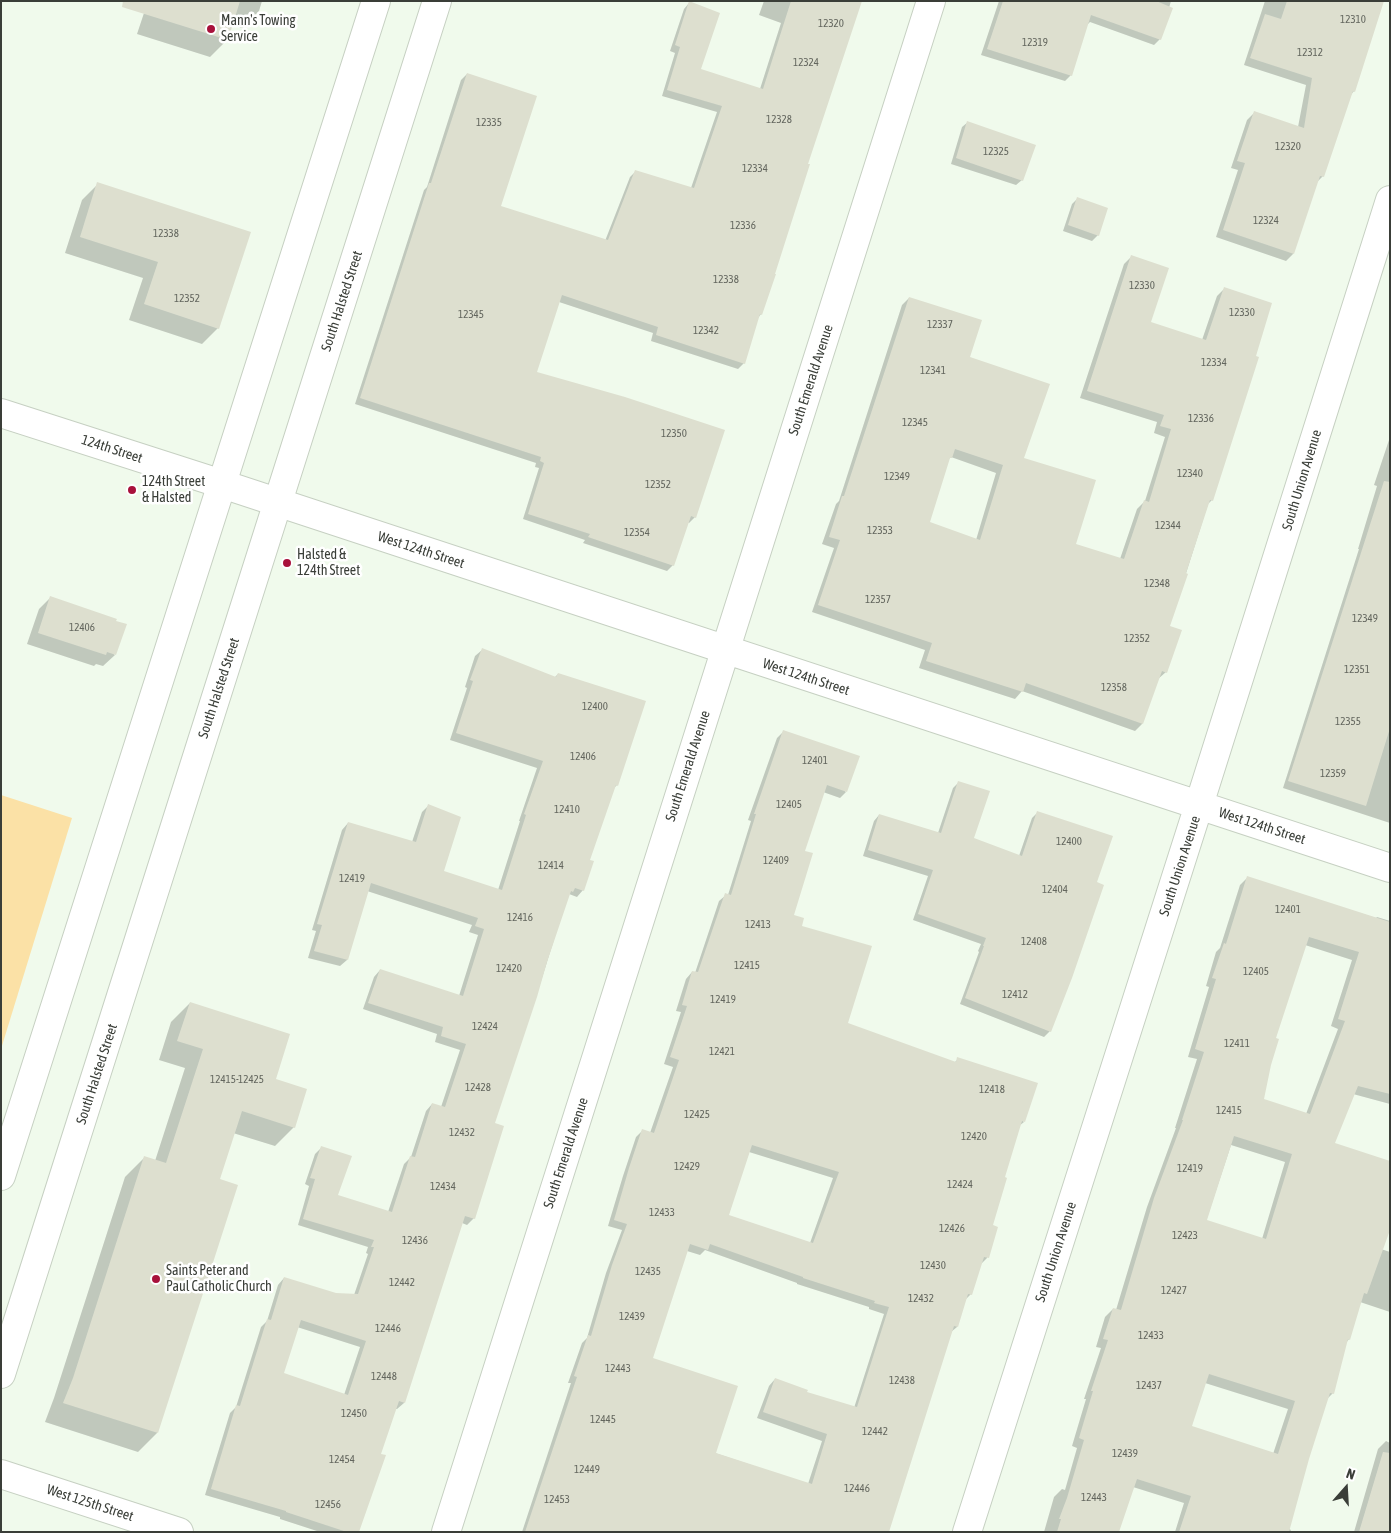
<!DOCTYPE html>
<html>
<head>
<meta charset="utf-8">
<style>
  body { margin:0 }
  #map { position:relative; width:1391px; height:1533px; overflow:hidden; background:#f0faec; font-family:"Asap Condensed",sans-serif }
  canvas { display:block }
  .frame { position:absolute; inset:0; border:2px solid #3a3e38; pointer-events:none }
  .north { position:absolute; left:1321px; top:1463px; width:50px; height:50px; -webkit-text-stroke:4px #fff; paint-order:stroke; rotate:19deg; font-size:14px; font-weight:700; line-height:20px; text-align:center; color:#3a3e38 }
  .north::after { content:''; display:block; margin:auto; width:18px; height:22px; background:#3a3e38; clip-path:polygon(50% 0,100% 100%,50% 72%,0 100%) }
</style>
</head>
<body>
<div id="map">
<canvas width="1391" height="1533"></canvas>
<div class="frame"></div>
<div class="north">N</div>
</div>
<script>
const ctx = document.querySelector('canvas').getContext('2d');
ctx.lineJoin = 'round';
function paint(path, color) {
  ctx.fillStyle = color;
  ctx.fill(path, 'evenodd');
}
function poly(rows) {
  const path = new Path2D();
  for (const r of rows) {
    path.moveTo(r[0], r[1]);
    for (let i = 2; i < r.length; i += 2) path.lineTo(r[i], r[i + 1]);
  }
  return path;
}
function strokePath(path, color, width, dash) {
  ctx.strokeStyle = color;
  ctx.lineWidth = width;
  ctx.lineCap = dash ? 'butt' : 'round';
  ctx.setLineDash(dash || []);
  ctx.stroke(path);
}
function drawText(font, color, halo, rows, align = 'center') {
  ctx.font = font + ' "Asap Condensed",sans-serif';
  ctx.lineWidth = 5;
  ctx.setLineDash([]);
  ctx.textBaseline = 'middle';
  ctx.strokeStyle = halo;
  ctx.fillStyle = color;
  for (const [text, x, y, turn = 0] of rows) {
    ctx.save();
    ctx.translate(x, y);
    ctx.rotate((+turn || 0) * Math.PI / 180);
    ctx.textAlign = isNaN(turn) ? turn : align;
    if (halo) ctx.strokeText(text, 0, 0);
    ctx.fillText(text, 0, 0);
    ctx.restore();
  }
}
const green = poly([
  [1,795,72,818,1,1049]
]);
const shadow = poly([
  [148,1,262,1,259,11,242,28,232,25,227,40,210,57,137,34],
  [764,1,860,1,807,164,761,314,758,318,744,363,738,369,651,341,653,333,559,302,535,373,695,517,689,523,687,522,673,565,667,571,583,543,585,540,523,519,539,468,535,467,536,463,355,404,424,190,427,187,461,80,467,74,499,207,605,241,630,177,636,171,691,188,717,112,662,96,675,53,670,51,684,9,689,3,700,70,760,89,781,23,759,15],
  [999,1,1171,1,1160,39,1154,45,1090,22,1086,26,1071,75,1065,81,981,55],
  [1265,1,1382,1,1354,91,1350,96,1323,176,1317,182,1293,254,1286,261,1216,237,1238,170,1231,168,1247,120,1254,113,1298,127,1306,85,1244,65],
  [968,122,1022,180,1016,185,951,164,962,127],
  [98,184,218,328,202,344,129,320,143,278,65,253,82,200],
  [1077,199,1098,235,1092,241,1063,231,1072,204],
  [1131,257,1150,323,1202,340,1217,296,1224,289,1212,500,1208,504,1169,627,1166,672,1158,679,1142,724,1135,731,1022,691,1015,699,919,668,925,650,812,612,834,548,822,544,836,504,839,501,902,305,909,298,969,358,1022,458,1074,544,1120,559,1137,509,1145,501,1165,437,1154,433,1157,422,1080,398,1124,264],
  [951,457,996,473,976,540,929,523,949,459],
  [1390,437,1390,823,1283,788,1359,549,1358,549,1377,486,1374,485],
  [51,597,115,655,103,666,96,664,94,666,27,644,39,609],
  [482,650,554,678,558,674,617,785,614,788,588,861,583,890,577,897,569,894,568,895,536,997,493,1123,474,1218,467,1225,462,1223,404,1403,397,1409,395,1409,380,1455,358,1532,320,1532,280,1519,280,1517,205,1495,230,1413,236,1407,261,1327,267,1321,278,1285,284,1278,336,1294,354,1295,368,1254,366,1253,368,1247,298,1225,309,1186,305,1184,315,1154,321,1148,337,1196,388,1212,404,1164,411,1157,426,1111,432,1104,441,1107,460,1050,435,1042,437,1034,363,1009,374,977,380,970,459,996,478,935,469,932,472,925,367,891,347,960,340,966,308,958,316,931,312,930,342,830,348,823,412,842,422,812,428,806,442,872,498,890,520,821,519,821,537,768,450,740,467,688,465,687,475,656],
  [297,1327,360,1347,344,1395,282,1374],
  [783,732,846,792,840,798,823,792,804,852,792,916,800,927,847,1024,954,1063,958,1059,1024,1122,1019,1126,1003,1178,991,1226,996,1228,987,1258,981,1264,971,1294,965,1300,957,1327,951,1332,887,1532,522,1532,571,1383,568,1383,582,1343,587,1338,606,1273,622,1230,608,1226,623,1176,636,1137,642,1131,650,1133,673,1067,664,1064,681,1012,676,1011,686,979,692,972,695,973,719,901,726,895,728,895,751,821,748,820,777,738],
  [749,1152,833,1178,810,1243,728,1216],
  [705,1250,797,1283,797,1284,869,1307,869,1309,884,1314,854,1408,805,1393,775,1379,769,1386,757,1418,822,1441,808,1484,715,1453,651,1358,687,1251,700,1255],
  [959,782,973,839,1019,856,1032,818,1038,812,1050,1031,1044,1037,960,1004,979,952,978,951,981,944,913,920,928,876,863,856,874,821,879,815,938,833,953,788],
  [1247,878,1376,918,1377,917,1390,921,1390,1104,1353,1094,1333,1144,1372,1246,1390,1252,1390,1312,1360,1302,1349,1339,1346,1343,1333,1393,1327,1399,1308,1458,1289,1529,1291,1530,1290,1532,1175,1532,1184,1503,1133,1487,1097,1532,1044,1532,1054,1497,1062,1489,1065,1490,1077,1448,1072,1446,1086,1399,1084,1399,1101,1348,1096,1347,1105,1317,1113,1309,1116,1310,1147,1207,1176,1128,1175,1128,1197,1059,1188,1057,1209,987,1206,986,1216,952,1220,948,1240,885],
  [1305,945,1352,960,1331,1026,1338,1029,1306,1114,1263,1100,1275,1039],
  [1231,1145,1285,1162,1262,1239,1206,1221],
  [1205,1383,1288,1409,1273,1454,1190,1427],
  [190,1003,274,1079,294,1127,275,1146,233,1133,218,1180,157,1433,138,1452,45,1422,54,1398,125,1177,144,1158,155,1161,185,1068,159,1060,171,1022],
  [1386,1441,1390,1443,1390,1532,1354,1532,1378,1449]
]);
const building = poly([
  [123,1,240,1,228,40,122,7],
  [689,1,720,13,701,69,763,89,791,1,862,1,808,164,810,164,775,274,776,274,762,315,760,314,745,364,656,335,658,327,562,295,537,372,625,397,725,430,696,518,691,516,674,566,588,537,590,534,528,514,544,463,540,461,541,457,360,398,429,183,431,183,467,73,537,96,501,206,608,240,635,170,694,188,722,106,667,90,680,47,675,45],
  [1003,1,1156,1,1173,8,1161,40,1091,15,1072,76,987,49],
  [1287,1,1384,1,1355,92,1353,91,1324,177,1320,176,1294,254,1223,230,1245,163,1237,161,1254,111,1304,128,1312,78,1250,58,1265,14,1281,19],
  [967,121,1036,145,1023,181,956,158],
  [97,182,251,232,219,329,144,304,158,262,80,237],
  [1077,197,1108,208,1099,236,1068,225],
  [1131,255,1169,268,1151,322,1206,340,1224,287,1272,303,1256,356,1259,357,1213,501,1210,500,1186,573,1188,574,1170,626,1182,630,1167,673,1162,671,1143,724,1026,683,1023,692,926,661,932,643,818,605,840,540,829,537,842,496,844,496,909,297,982,320,970,357,1050,384,1024,458,1096,480,1076,544,1124,559,1144,500,1149,502,1171,429,1160,426,1164,415,1087,391],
  [955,449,1003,465,980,540,930,522,950,458,952,458],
  [1384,481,1390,482,1390,728,1366,806,1288,781],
  [50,596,117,619,116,621,127,624,116,655,107,652,106,655,38,633],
  [482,648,556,677,558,673,646,701,618,786,616,785,590,860,594,861,584,891,575,888,573,892,571,891,547,962,537,997,495,1123,504,1126,475,1219,465,1216,405,1403,399,1401,381,1454,386,1455,359,1532,347,1532,286,1512,286,1511,211,1489,236,1405,240,1406,267,1319,271,1320,284,1277,336,1293,358,1294,374,1247,371,1247,374,1240,303,1219,315,1179,310,1178,321,1146,352,1156,338,1195,392,1212,410,1156,415,1157,432,1103,445,1107,466,1044,441,1036,443,1027,368,1003,380,969,463,996,484,929,475,926,478,918,371,883,348,960,314,951,322,925,317,924,348,822,416,842,428,804,461,817,444,871,502,890,526,815,524,814,543,761,456,733,473,681,470,680],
  [301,1320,366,1341,348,1395,284,1373],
  [783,730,860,756,847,792,827,785,805,851,813,853,794,915,804,918,802,926,872,946,848,1023,956,1062,957,1057,1038,1083,1025,1122,1022,1121,1005,1177,1007,1178,993,1225,998,1227,989,1258,984,1257,972,1295,968,1294,958,1327,954,1326,889,1532,525,1532,577,1377,574,1376,588,1335,591,1336,612,1265,627,1224,614,1220,629,1168,642,1129,654,1133,679,1060,670,1057,687,1006,682,1005,692,971,698,972,725,893,731,895,756,814,754,814],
  [752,1145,839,1172,813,1243,729,1215],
  [690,1244,708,1250,710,1244,803,1277,803,1278,875,1301,874,1303,889,1307,857,1407,807,1392,808,1390,775,1378,763,1412,827,1434,812,1484,716,1453,738,1386,653,1358],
  [958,781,990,791,974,838,1022,856,1037,811,1113,836,1097,882,1104,885,1072,978,1051,1032,965,998,984,946,983,946,986,938,918,914,933,870,868,850,879,814,941,833],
  [1247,876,1390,922,1390,1094,1358,1086,1335,1143,1390,1161,1390,1230,1367,1294,1364,1293,1350,1340,1348,1339,1334,1394,1330,1393,1309,1459,1289,1532,1179,1532,1191,1496,1137,1479,1119,1532,1057,1532,1061,1519,1059,1519,1067,1498,1084,1440,1079,1438,1093,1391,1091,1391,1108,1340,1103,1339,1113,1308,1121,1310,1154,1198,1183,1120,1182,1120,1204,1052,1195,1049,1216,979,1212,978,1224,943,1226,944],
  [1309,937,1359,952,1338,1019,1345,1021,1310,1114,1264,1099,1271,1065,1279,1039,1276,1038],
  [1234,1136,1292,1154,1266,1239,1207,1220],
  [1209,1374,1295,1401,1278,1454,1192,1426],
  [190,1002,290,1034,276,1079,307,1089,295,1128,242,1111,220,1179,238,1185,158,1433,63,1403,73,1378,144,1156,166,1163,203,1049,177,1041],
  [1383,1452,1390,1453,1390,1532,1359,1532]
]);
const minor = poly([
  [1,413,222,484,1390,868],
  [1,1474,179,1532],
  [446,1532,931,1],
  [967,1532,1199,805,1390,200]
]);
const major = poly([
  [1,1176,376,1],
  [1,1374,437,1]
]);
const markers = [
  [211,29,5,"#a8113b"],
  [132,490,5,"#a8113b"],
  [287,563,5,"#a8113b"],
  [156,1279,5,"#a8113b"]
];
const numberNames = [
  ["12310",1353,20],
  ["12320",831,24],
  ["12319",1035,43],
  ["12312",1310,53],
  ["12324",806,63],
  ["12328",779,120],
  ["12335",489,123],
  ["12320",1288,147],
  ["12325",996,152],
  ["12334",755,169],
  ["12324",1266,221],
  ["12336",743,226],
  ["12338",166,234],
  ["12338",726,280],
  ["12330",1142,286],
  ["12352",187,299],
  ["12330",1242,313],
  ["12345",471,315],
  ["12337",940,325],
  ["12342",706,331],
  ["12334",1214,363],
  ["12341",933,371],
  ["12336",1201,419],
  ["12345",915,423],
  ["12350",674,434],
  ["12340",1190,474],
  ["12349",897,477],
  ["12352",658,485],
  ["12344",1168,526],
  ["12353",880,531],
  ["12354",637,533],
  ["12348",1157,584],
  ["12357",878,600],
  ["12349",1365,619],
  ["12406",82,628],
  ["12352",1137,639],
  ["12351",1357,670],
  ["12358",1114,688],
  ["12400",595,707],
  ["12355",1348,722],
  ["12406",583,757],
  ["12401",815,761],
  ["12359",1333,774],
  ["12405",789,805],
  ["12410",567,810],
  ["12400",1069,842],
  ["12409",776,861],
  ["12414",551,866],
  ["12419",352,879],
  ["12404",1055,890],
  ["12401",1288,910],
  ["12416",520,918],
  ["12413",758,925],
  ["12408",1034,942],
  ["12415",747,966],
  ["12420",509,969],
  ["12405",1256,972],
  ["12412",1015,995],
  ["12419",723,1000],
  ["12424",485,1027],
  ["12411",1237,1044],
  ["12421",722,1052],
  ["12415-12425",237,1080],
  ["12428",478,1088],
  ["12418",992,1090],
  ["12415",1229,1111],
  ["12425",697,1115],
  ["12432",462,1133],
  ["12420",974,1137],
  ["12429",687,1167],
  ["12419",1190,1169],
  ["12424",960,1185],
  ["12434",443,1187],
  ["12433",662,1213],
  ["12426",952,1229],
  ["12423",1185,1236],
  ["12436",415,1241],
  ["12430",933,1266],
  ["12435",648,1272],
  ["12442",402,1283],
  ["12427",1174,1291],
  ["12432",921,1299],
  ["12439",632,1317],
  ["12446",388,1329],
  ["12433",1151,1336],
  ["12443",618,1369],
  ["12448",384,1377],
  ["12438",902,1381],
  ["12437",1149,1386],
  ["12450",354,1414],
  ["12445",603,1420],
  ["12442",875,1432],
  ["12439",1125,1454],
  ["12454",342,1460],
  ["12449",587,1470],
  ["12446",857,1489],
  ["12443",1094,1498],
  ["12453",557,1500],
  ["12456",328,1505]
];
const poiNames = [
  ["Mann's Towing",221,21],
  ["Service",221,37],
  ["124th Street",142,482],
  ["& Halsted",142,498],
  ["Halsted &",297,555],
  ["124th Street",297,571],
  ["Saints Peter and",166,1271],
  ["Paul Catholic Church",166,1287]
];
const streetNames = [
  ["South Halsted Street",342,301,-72],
  ["South Emerald Avenue",811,380,-72],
  ["124th Street",112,449,18],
  ["South Union Avenue",1302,480,-73],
  ["West 124th Street",421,550,18],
  ["West 124th Street",806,677,18],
  ["South Halsted Street",219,688,-72],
  ["South Emerald Avenue",688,766,-72],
  ["West 124th Street",1262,826,18],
  ["South Union Avenue",1180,866,-72],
  ["South Halsted Street",97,1074,-72],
  ["South Emerald Avenue",566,1153,-72],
  ["South Union Avenue",1056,1252,-72],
  ["West 125th Street",90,1503,18]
];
paint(green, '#fbe1a6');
paint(shadow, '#0003');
paint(building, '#dddfcf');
strokePath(minor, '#c6d0c2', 30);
strokePath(major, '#c6d0c2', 30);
strokePath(minor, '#fff', 28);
strokePath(major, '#fff', 28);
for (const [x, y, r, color] of markers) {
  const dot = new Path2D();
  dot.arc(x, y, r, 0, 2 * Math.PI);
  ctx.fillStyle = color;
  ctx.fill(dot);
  strokePath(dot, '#fff', 2);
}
drawText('11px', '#63665e', null, numberNames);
drawText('14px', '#3a3e38', '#fff', poiNames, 'left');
drawText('14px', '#3a3e38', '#fff', streetNames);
</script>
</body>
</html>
